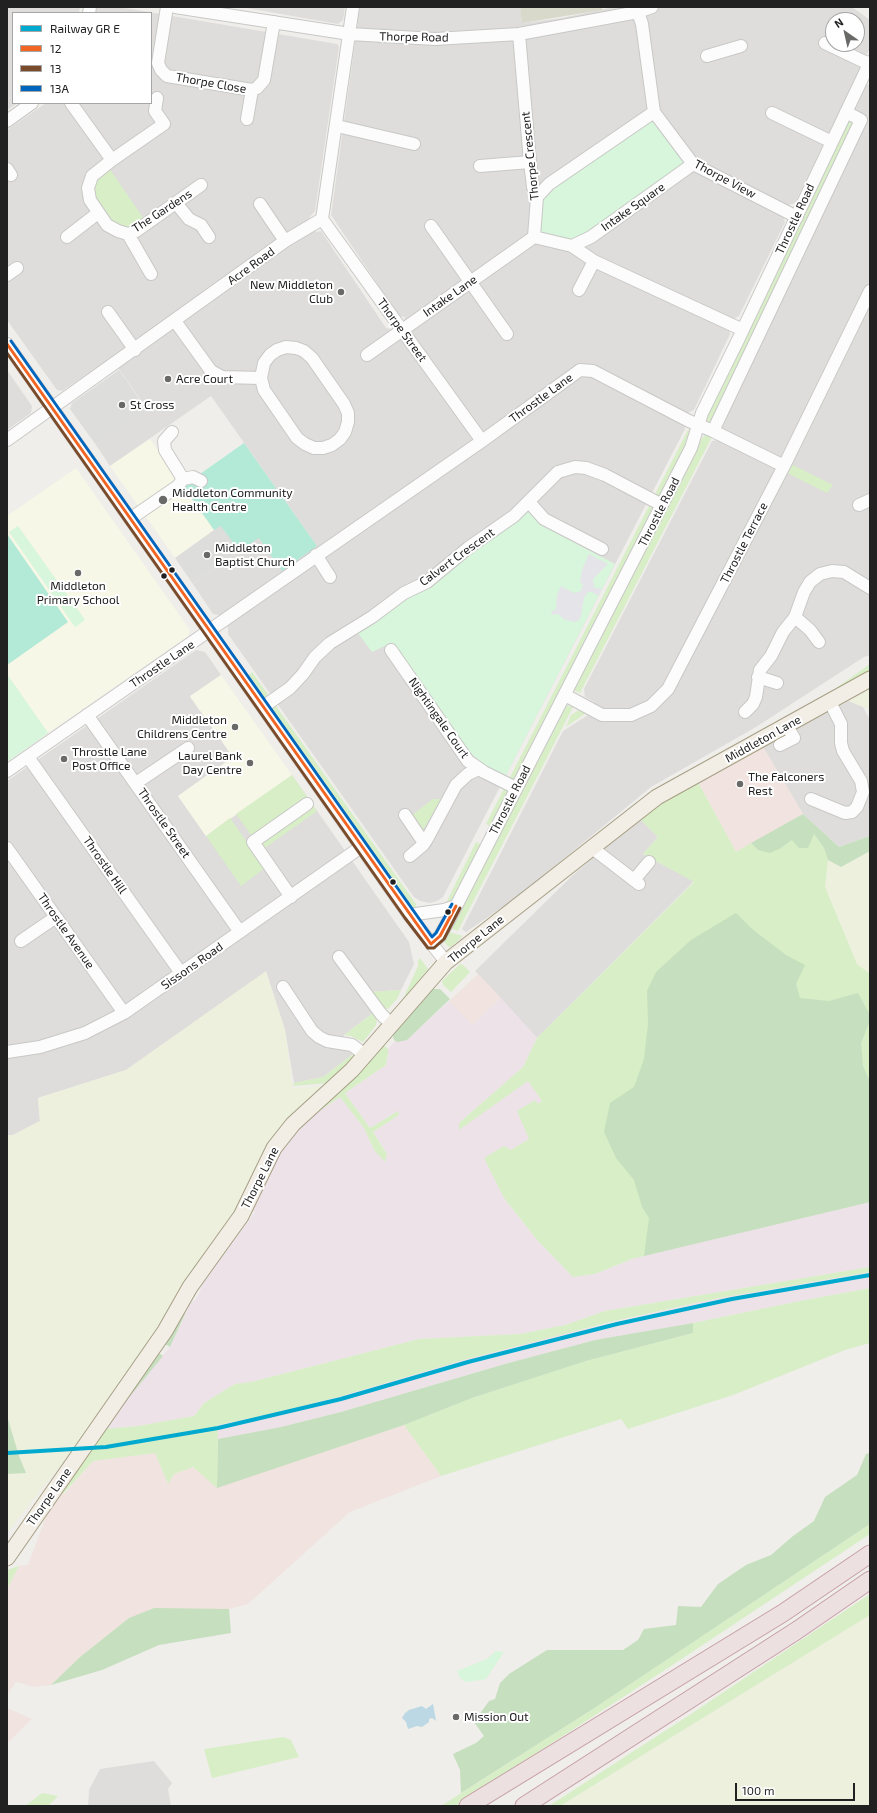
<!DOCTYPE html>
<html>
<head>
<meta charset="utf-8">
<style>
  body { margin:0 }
  #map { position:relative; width:877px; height:1813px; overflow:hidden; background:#efeeea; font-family:"Exo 2",sans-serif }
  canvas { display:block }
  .frame { position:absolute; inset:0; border:8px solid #212121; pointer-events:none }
  .legend { position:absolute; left:12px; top:12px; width:140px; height:92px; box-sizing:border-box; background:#fff; border:1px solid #a6a6a6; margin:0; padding:5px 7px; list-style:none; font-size:12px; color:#212121 }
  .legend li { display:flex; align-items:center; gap:8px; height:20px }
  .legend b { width:20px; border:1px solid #a6a6a6 }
  .north { position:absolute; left:825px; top:12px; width:40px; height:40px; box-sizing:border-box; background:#fff; border:1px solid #a6a6a6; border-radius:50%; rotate:326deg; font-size:11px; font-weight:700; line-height:16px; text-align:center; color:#212121 }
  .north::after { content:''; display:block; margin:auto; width:14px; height:18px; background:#696967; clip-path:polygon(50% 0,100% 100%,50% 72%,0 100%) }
  .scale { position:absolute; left:735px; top:1783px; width:120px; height:18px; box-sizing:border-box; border:2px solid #212121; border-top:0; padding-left:5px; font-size:12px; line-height:14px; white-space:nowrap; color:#212121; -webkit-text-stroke:3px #fff; paint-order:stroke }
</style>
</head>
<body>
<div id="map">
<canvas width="877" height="1813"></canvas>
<div class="frame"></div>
<ul class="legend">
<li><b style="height:5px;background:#00a9ce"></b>Railway GR E</li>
<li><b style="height:5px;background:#f26522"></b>12</li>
<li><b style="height:5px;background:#7a4b2a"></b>13</li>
<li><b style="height:5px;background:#0065bd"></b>13A</li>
</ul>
<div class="north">N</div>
<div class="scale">100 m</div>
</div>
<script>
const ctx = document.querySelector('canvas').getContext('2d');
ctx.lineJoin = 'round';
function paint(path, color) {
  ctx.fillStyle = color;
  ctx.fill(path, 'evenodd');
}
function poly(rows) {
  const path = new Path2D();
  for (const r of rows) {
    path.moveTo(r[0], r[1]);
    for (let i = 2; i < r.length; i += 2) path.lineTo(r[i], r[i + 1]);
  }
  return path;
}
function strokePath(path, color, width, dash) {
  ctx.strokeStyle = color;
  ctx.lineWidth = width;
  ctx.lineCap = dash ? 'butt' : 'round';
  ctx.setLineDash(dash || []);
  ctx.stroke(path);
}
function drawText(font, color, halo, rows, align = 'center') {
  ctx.font = font + ' "Exo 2",sans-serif';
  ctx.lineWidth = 4;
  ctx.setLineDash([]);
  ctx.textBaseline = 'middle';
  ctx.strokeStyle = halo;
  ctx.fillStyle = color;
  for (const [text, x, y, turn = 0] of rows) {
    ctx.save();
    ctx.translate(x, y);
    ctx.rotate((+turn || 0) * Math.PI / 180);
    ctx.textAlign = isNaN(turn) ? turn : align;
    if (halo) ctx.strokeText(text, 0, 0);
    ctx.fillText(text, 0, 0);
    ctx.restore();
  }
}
const residential = poly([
  [7,7,80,7,79,13,13,13,13,103,18,103,7,110],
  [96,7,119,7,337,44,339,47,315,211,309,218,316,232,321,231,386,328,401,331,405,317,399,316,331,215,360,7,520,7,522,23,562,18,614,7,852,7,870,20,870,48,795,203,788,205,783,215,785,222,739,316,732,320,728,328,730,334,694,410,689,412,684,424,685,429,443,897,437,901,430,903,420,901,414,897,228,634,228,628,219,615,213,614,193,584,259,537,317,546,211,396,110,466,96,445,147,409,111,358,62,391,57,390,7,320,7,130,46,103,151,103,151,13,95,13],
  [833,20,857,20,857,44,833,44],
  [241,7,345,7,343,20,338,24],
  [867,84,870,86,870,655,864,657,756,727,651,787,516,898,466,932,462,929,563,731,588,715,594,702,585,697,584,689,712,441,718,440,723,430,720,423,867,118,856,113,854,108],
  [7,370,32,406,31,413,7,430],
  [196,650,205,652,221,675,190,697,233,757,178,796,206,836,292,775,409,942,414,964,401,990,370,992,373,1013,344,1035,340,1047,345,1048,353,1054,323,1077,294,1083,285,1030,266,972,126,1070,38,1098,40,1121,13,1135,7,1135,7,781],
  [849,701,863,707,870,720,870,836,839,847,803,814,763,747],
  [639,818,658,837,643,854,694,881,537,1038,475,971,573,875],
  [154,1761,172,1783,168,1789,171,1806,88,1806,89,1790,100,1769]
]);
const commercial = poly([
  [763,747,803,814,736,852,698,782],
  [478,974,501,998,472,1025,449,1001],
  [404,1425,441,1476,350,1512,248,1604,229,1609,154,1609,129,1618,80,1657,51,1685,34,1687,16,1682,7,1695,7,1589,19,1566,28,1565,47,1514,61,1491,64,1494,93,1461,155,1453,168,1484,174,1474,193,1467,217,1487],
  [7,1708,32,1719,7,1744]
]);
const industrial = poly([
  [501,998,537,1038,523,1067,459,1123,459,1129,528,1080,542,1101,539,1104,529,1139,511,1150,504,1146,484,1158,504,1198,538,1241,573,1277,595,1274,632,1259,687,1245,870,1202,870,1267,605,1311,565,1325,520,1334,419,1339,251,1382,235,1384,204,1403,194,1416,138,1426,104,1429,146,1374,170,1347,190,1304,196,1299,200,1292,201,1286,255,1212,251,1209,278,1155,298,1128,315,1114,340,1096,364,1128,374,1150,387,1153,373,1132,399,1115,398,1111,370,1128,345,1093,386,1065,388,1053,388,1049,395,1041,398,1042,407,1040,449,1001,472,1025],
  [870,1272,870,1288,800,1301,693,1323,595,1340,505,1364,341,1412,281,1427,218,1439,218,1425,270,1414,338,1397,467,1359,567,1333,714,1299]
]);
const education = poly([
  [150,439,214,530,175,558,110,466],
  [76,468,190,630,188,636,48,733,7,674,7,516],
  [221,675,292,775,206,836,178,796,233,757,190,696]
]);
const religious = poly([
  [119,370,147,410,96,445,70,409,72,403],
  [221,525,239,551,193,584,175,558]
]);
const construction = poly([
  [520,7,602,7,602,10,522,23]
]);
const farmland = poly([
  [870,689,870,710,849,701],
  [870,851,870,974,857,964,825,887,828,860,841,867],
  [266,971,285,1030,293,1088,325,1086,274,1136,261,1156,239,1207,146,1352,70,1453,7,1533,7,1135,13,1135,40,1121,38,1098,126,1070],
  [870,1615,870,1806,560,1806,721,1707]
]);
const grass = poly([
  [850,118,855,120,712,424,708,422,707,419,712,402],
  [109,168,144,219,135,226,122,228,111,222,94,197,93,186,95,180],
  [688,430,691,432,682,458,497,820,490,826,486,824],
  [706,434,710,436,711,439,580,693,573,690,702,438],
  [791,464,833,485,827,493,787,473],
  [870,664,870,672,865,675,794,718],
  [252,672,416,904,416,908,409,905,247,677],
  [565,705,573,707,458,931,450,928],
  [579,710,586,713,566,727,571,715],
  [292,775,317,811,262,850,236,814],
  [698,782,736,852,751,843,758,850,781,848,792,840,814,834,824,848,828,860,825,887,857,964,870,974,870,1202,687,1245,632,1259,595,1274,573,1277,538,1241,504,1198,484,1158,504,1146,511,1150,529,1139,517,1111,535,1100,538,1104,542,1101,528,1081,459,1130,459,1123,523,1067,537,1038,694,882,643,854,658,837,639,818],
  [433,799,441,799,422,832,411,816],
  [230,818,265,868,241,886,206,836],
  [476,842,480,844,477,860,458,896,448,904,446,903],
  [449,932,463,936,452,946,449,947,444,942],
  [420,958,428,969,395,1010,394,1010,403,999,418,966,418,961],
  [460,964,463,965,470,972,451,992,443,985,442,981],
  [401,990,397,999,388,1009,384,1008,370,992],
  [373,1013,377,1019,376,1025,363,1042,351,1036,344,1035],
  [382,1044,388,1049,388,1053,386,1065,345,1093,370,1128,398,1111,399,1115,373,1132,387,1154,385,1162,374,1150,364,1128,340,1097,315,1114],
  [353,1054,352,1060,330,1083,293,1086,294,1083,323,1077],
  [870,1267,870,1272,714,1299,614,1321,467,1359,338,1397,270,1414,218,1425,217,1488,193,1467,174,1474,168,1484,155,1453,93,1461,63,1494,61,1491,104,1429,138,1426,194,1416,204,1403,235,1384,251,1382,419,1339,520,1334,565,1325,605,1311],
  [870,1288,870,1343,845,1350,733,1395,628,1429,621,1419,441,1476,404,1425,472,1398,586,1361,693,1333,693,1323,800,1301],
  [870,1524,870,1534,671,1666,455,1806,441,1806,596,1707],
  [19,1566,7,1589,7,1570],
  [870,1594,870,1615,560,1806,549,1806,691,1714],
  [283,1737,291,1740,299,1757,212,1778,204,1749],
  [42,1793,58,1796,48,1806,25,1806]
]);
const forest = poly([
  [803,814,839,847,870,836,870,851,841,867,828,860,824,848,814,834,808,848,799,848,792,840,781,848,770,853,758,850,751,843],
  [736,913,752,929,786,955,805,965,796,984,800,998,829,1001,858,993,870,1015,870,1021,861,1043,863,1066,870,1082,870,1202,644,1256,649,1218,642,1207,634,1180,616,1158,604,1132,610,1103,634,1087,644,1059,648,1024,647,991,656,972,691,940],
  [433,989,440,989,450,999,407,1040,398,1042,395,1041,393,1038,394,1030],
  [183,1312,185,1314,170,1347,165,1344],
  [693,1323,693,1333,586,1361,472,1398,404,1425,217,1488,218,1439,281,1427,341,1412,505,1364,595,1340],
  [159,1353,163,1356,113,1417],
  [7,1416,19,1456,26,1473,7,1474],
  [870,1453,870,1524,596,1707,461,1793,460,1770,453,1754,476,1743,484,1736,474,1722,489,1701,495,1699,500,1683,509,1674,547,1650,623,1650,638,1640,644,1629,676,1625,678,1606,701,1607,718,1584,746,1565,771,1555,793,1536,814,1521,825,1497,857,1475,866,1454],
  [154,1608,229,1609,231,1633,159,1645,102,1670,51,1685,80,1657,129,1618]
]);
const park = poly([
  [654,112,693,164,572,246,534,237,537,197],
  [524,512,531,513,541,525,615,564,505,777,485,767,469,751,391,643,372,652,357,632],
  [18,526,85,620,75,627,9,532],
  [7,674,48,733,7,762],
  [496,1651,504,1652,486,1679,466,1682,460,1678,457,1671,487,1659]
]);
const pitch = poly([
  [244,443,317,546,282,571,259,538,239,551,221,526,214,530,183,486],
  [7,534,68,622,7,665]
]);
const plaza = poly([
  [589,554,608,564,593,579,594,587,602,589,599,596,592,592,588,592,584,598,581,616,579,620,575,622,565,620,558,614,552,615,551,612,556,609,557,595,561,586,574,593,581,591,583,584,580,582,582,570]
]);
const water = poly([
  [433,1704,436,1721,432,1718,429,1719,429,1722,422,1727,417,1726,408,1729,406,1722,402,1718,405,1713,409,1710,422,1706,426,1709]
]);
const minor = poly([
  [167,7,158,63,161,70,167,76,252,90,257,88,264,80,274,22],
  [175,7,350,34,435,39,519,34,638,12,652,7],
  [638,12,642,24,654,112,693,164,797,217],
  [89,13,90,7],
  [519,34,530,162,533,187,537,197,534,237,572,246,594,261,743,330],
  [825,43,869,64],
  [707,56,741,46],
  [71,103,112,160,92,176,88,188,90,200,107,225,118,231,128,234,136,231,201,185],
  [772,113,832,142],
  [247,119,252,90],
  [7,121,32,103],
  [337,126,414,144],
  [112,160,164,124,155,111,157,98],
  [480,166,530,162],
  [7,169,11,175],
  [537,197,549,184,654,112],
  [176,203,189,219,201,225,209,237],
  [260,204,285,241],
  [322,219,482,441],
  [431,226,507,334],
  [128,234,151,274],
  [67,237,98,213],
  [572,246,591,237,693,164],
  [7,275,17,268],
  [579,290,594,261],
  [108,312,135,350],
  [175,321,211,371,222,377,261,378],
  [7,344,409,915,446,962],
  [286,347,296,348,304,351,312,358,344,404,348,413,348,422,345,432,340,439,332,445,323,448,314,448,305,444,297,438,264,390,261,378,264,363,270,355,277,350,286,347],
  [367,355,534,237],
  [713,431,861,120,846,112],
  [7,440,285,241,322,219,353,7],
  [183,479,193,477,201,481],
  [529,502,544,519,602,549],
  [859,505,870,500],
  [130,519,178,486,183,479,165,450,164,441,172,432],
  [316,555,330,577],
  [795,617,810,630,819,642],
  [391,650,468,761,484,772,516,788],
  [758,677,777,683],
  [565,695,602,715,631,715,651,706,668,689,784,466,870,291],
  [263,707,290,688,303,674,315,657,330,643,372,617,404,593,427,582,468,548,514,516,558,472,575,467,586,468,605,475,662,505],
  [745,712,753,704,756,697,760,670,771,656,783,632,795,617,804,592,810,582,820,574,832,571,844,572,870,588],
  [87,715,240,932],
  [780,745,794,738,787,726],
  [28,757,181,973],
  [7,771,482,441,580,370,593,371,689,421,713,431,784,466],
  [136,783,188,748],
  [811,799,845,813,852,812,857,807,863,792,861,781,843,751,841,743,841,724,830,702],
  [405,815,424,843],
  [591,847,639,884],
  [7,848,124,1013],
  [410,856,423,845,427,839,456,785,468,774,479,769],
  [634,880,649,862],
  [291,897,253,842,307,804],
  [409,915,444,910,456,906],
  [21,941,56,917],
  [431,944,440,936,450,918,691,448,702,413,738,340,870,62],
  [339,957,381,1014,391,1024],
  [283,987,312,1031,319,1037,327,1041,352,1045,365,1055],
  [7,1052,40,1047,85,1033,124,1013,361,847]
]);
const major = poly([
  [7,1558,165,1331,190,1287,241,1216,274,1148,293,1124,352,1070,446,962,657,797,870,679]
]);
const highway = poly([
  [468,1806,783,1613,870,1554],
  [524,1806,796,1631,870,1580]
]);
const bus1 = poly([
  [7,344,431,944,440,936,456,906]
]);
const bus2 = poly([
  [7,353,405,918,428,948,434,948,444,939,460,908]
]);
const bus3 = poly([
  [11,341,432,937,436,933,452,904]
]);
const rail1 = poly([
  [7,1453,106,1447,218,1428,341,1399,468,1362,617,1324,732,1299,870,1275]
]);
const markers = [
  [341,292,4,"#696967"],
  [168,379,4,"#696967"],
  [122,405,4,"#696967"],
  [163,500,5,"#696967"],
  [207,555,4,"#696967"],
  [172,570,3.5,"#212121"],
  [78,573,4,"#696967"],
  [164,576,3.5,"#212121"],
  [235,727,4,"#696967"],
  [64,759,4,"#696967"],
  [250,763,4,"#696967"],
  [740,784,4,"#696967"],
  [393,882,3.5,"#212121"],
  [448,912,3.5,"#212121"],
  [456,1717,4,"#696967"]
];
const streetNames = [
  ["Thorpe Road",414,37,1],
  ["Thorpe Close",211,83,10],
  ["Thorpe Crescent",530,156,-96],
  ["Thorpe View",725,179,28],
  ["Intake Square",633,207,-35],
  ["The Gardens",162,211,-33],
  ["Throstle Road",795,219,-65],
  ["Acre Road",251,266,-36],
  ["Intake Lane",450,296,-35],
  ["Thorpe Street",402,330,54],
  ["Throstle Lane",541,398,-36],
  ["Throstle Road",659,512,-63],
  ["Throstle Terrace",744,543,-63],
  ["Calvert Crescent",457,557,-36],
  ["Throstle Lane",162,664,-34],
  ["Nightingale Court",439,718,55],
  ["Middleton Lane",763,739,-29],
  ["Throstle Road",510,800,-63],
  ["Throstle Street",164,823,55],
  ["Throstle Hill",105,865,55],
  ["Throstle Avenue",66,931,55],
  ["Thorpe Lane",476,939,-39],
  ["Sissons Road",192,966,-35],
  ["Thorpe Lane",260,1178,-63],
  ["Thorpe Lane",49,1497,-55]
];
const poiNames = [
  ["New Middleton",333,285,"right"],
  ["Club",333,299,"right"],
  ["Acre Court",176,379],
  ["St Cross",130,405],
  ["Middleton Community",172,493],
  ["Health Centre",172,507],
  ["Middleton",215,548],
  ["Baptist Church",215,562],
  ["Middleton",78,586,"center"],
  ["Primary School",78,600,"center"],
  ["Middleton",227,720,"right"],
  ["Childrens Centre",227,734,"right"],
  ["Throstle Lane",72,752],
  ["Post Office",72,766],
  ["Laurel Bank",242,756,"right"],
  ["Day Centre",242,770,"right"],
  ["The Falconers",748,777],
  ["Rest",748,791],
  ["Mission Out",464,1717]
];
paint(residential, '#dedddb');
paint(commercial, '#f1e3df');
paint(industrial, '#ede2e8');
paint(education, '#f6f7e6');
paint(religious, '#dddddb');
paint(construction, '#d8d9cb');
paint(farmland, '#edf0dd');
paint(grass, '#d8eec7');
paint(forest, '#c6dfbe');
paint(park, '#d7f6db');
paint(pitch, '#b2e9d7');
paint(plaza, '#e5e4e9');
paint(water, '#bbd8e4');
strokePath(minor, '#c8c8c6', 14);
strokePath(major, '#a69f85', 17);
strokePath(highway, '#c69fa7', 19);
strokePath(minor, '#fdfcfc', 12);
strokePath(major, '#f2eee6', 15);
strokePath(highway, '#ece0e1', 17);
strokePath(bus1, '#f26522', 3);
strokePath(bus2, '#7a4b2a', 3);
strokePath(bus3, '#0065bd', 3);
strokePath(rail1, '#00a9ce', 4);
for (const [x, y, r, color] of markers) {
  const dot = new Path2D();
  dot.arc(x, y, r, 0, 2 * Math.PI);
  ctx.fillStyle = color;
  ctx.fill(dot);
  strokePath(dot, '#fff', 1.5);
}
drawText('12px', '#212121', '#fff', streetNames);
drawText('12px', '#212121', '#fff', poiNames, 'left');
</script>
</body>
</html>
